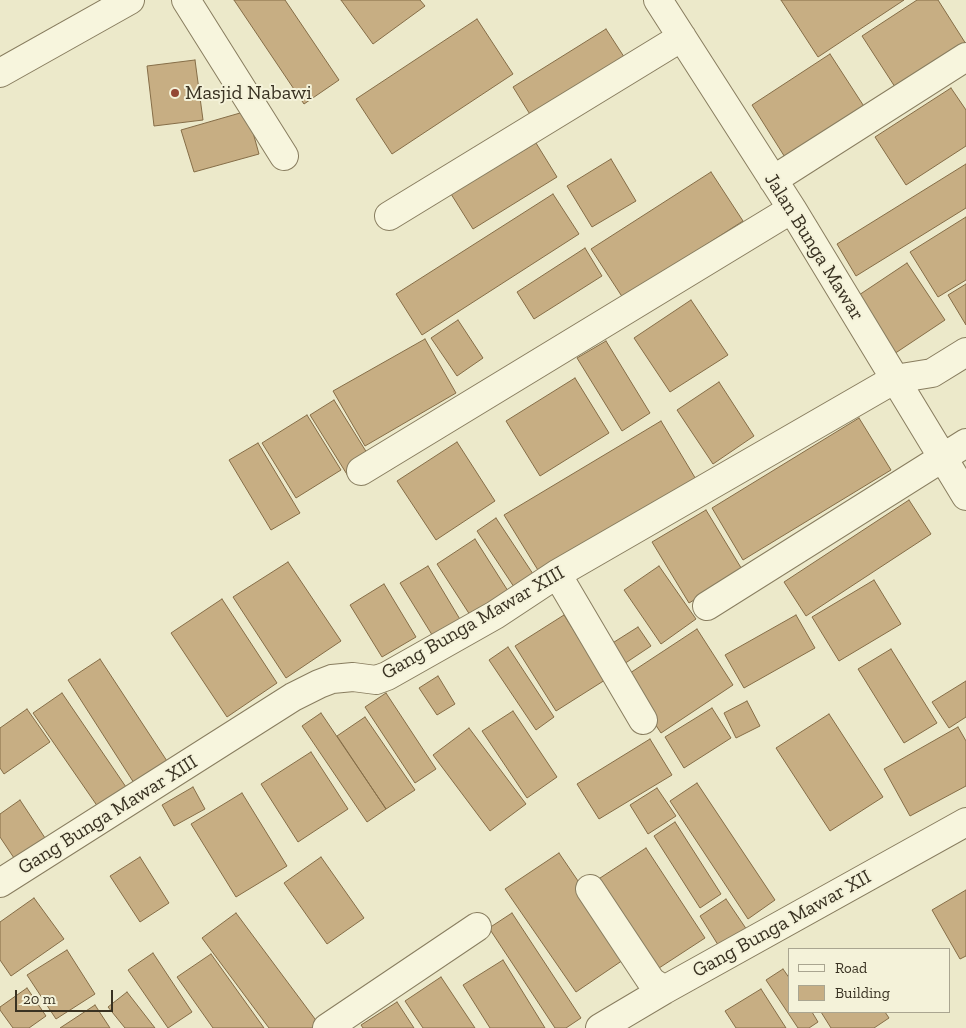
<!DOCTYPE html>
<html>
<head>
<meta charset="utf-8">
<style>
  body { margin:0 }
  #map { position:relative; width:966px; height:1028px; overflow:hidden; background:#ece9ca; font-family:"Zilla Slab",serif }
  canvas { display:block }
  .legend { position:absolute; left:788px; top:948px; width:162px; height:65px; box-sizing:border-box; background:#f4f2d9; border:1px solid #a9a590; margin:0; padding:6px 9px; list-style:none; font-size:15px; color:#393222 }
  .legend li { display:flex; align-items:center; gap:10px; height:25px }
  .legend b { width:25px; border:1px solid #a9a590 }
  .scale { position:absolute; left:15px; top:990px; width:98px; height:22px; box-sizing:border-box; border:2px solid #393222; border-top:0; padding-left:6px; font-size:15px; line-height:18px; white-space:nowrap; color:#393222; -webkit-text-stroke:4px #f4f2d9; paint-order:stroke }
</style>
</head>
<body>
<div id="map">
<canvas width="966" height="1028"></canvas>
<ul class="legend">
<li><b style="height:6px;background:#f7f5dd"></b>Road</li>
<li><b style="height:14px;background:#c7ae83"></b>Building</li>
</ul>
<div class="scale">20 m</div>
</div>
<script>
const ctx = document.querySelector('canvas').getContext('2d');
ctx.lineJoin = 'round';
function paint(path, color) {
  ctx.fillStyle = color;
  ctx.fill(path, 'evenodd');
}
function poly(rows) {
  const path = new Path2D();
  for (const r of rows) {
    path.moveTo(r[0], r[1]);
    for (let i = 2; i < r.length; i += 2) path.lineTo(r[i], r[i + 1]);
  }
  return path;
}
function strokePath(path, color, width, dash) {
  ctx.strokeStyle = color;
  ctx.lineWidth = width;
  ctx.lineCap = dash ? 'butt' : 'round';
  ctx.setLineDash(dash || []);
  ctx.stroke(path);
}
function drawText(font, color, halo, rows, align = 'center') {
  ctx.font = font + ' "Zilla Slab",serif';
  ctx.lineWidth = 4;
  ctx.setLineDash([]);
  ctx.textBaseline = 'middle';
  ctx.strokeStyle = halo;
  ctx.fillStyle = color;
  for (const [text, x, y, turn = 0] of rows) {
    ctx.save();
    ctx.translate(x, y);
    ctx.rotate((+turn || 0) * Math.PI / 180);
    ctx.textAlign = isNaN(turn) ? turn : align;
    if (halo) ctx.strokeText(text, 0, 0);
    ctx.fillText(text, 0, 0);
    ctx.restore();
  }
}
const building = poly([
  [234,0,285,0,339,80,304,104,234,0],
  [341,0,420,0,425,6,373,44,341,0],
  [781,0,904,0,818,57,781,0],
  [917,0,938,0,966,44,897,90,862,36,917,0],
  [477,19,513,74,392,154,356,99,477,19],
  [606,29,630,66,536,124,513,87,606,29],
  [830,54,867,111,788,162,752,105,830,54],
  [195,60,203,120,154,126,147,66,195,60],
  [951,88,966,110,966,146,906,185,875,137,951,88],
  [247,111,259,154,194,172,181,130,247,111],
  [536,143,557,177,473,229,451,194,536,143],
  [611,159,636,201,592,227,567,186,611,159],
  [966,164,966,208,856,276,837,244,966,164],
  [711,172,743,221,623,298,591,249,711,172],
  [553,194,579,234,422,335,396,294,553,194],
  [966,217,966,280,938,297,910,252,966,217],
  [585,248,602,276,534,319,517,292,585,248],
  [907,263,945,320,894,354,856,297,907,263],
  [966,284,966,325,948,295,966,284],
  [691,300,728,355,670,392,634,338,691,300],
  [458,320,483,358,457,376,431,338,458,320],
  [425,339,456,393,365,446,333,391,425,339],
  [606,341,650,413,622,431,577,358,606,341],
  [575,378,609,433,540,476,506,421,575,378],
  [719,382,754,436,713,464,677,410,719,382],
  [334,400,372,461,348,476,310,415,334,400],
  [307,415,341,470,296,498,262,443,307,415],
  [859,418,891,470,743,560,712,508,859,418],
  [661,421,697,481,541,575,504,515,661,421],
  [457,442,495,501,436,540,397,481,457,442],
  [258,443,300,513,271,530,229,460,258,443],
  [909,500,931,534,806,616,784,582,909,500],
  [706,510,743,571,689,603,652,542,706,510],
  [496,518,539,583,520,596,477,531,496,518],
  [475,539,508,591,470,615,437,564,475,539],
  [288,562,341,641,286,678,233,597,288,562],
  [428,566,461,621,434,638,400,583,428,566],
  [659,566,696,619,661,644,624,590,659,566],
  [874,580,901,624,839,661,812,617,874,580],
  [384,584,416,637,382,657,350,605,384,584],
  [222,599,277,683,227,717,171,633,222,599],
  [564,615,605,680,556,711,515,646,564,615],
  [796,615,815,648,744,688,725,655,796,615],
  [638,627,651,646,624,664,611,644,638,627],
  [697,629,733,685,661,733,624,677,697,629],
  [508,647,554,717,536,730,489,660,508,647],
  [891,649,937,723,904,743,858,669,891,649],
  [100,659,167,761,134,783,68,680,100,659],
  [438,676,455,704,437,715,419,688,438,676],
  [966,681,966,717,949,728,932,702,966,681],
  [62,693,126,787,98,807,33,713,62,693],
  [386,693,436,769,415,783,365,707,386,693],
  [747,701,760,726,736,738,724,713,747,701],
  [712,708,731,738,684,768,665,737,712,708],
  [27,709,50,742,4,774,0,768,0,728,27,709],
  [513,711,557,777,527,798,482,731,513,711],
  [321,713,386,809,367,822,302,726,321,713],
  [829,714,883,797,830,831,776,748,829,714],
  [365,717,415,790,386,809,337,736,365,717],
  [958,727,966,741,966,786,910,816,884,769,958,727],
  [469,728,526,804,490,831,433,755,469,728],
  [650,739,672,775,599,819,577,784,650,739],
  [311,752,348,809,298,842,261,784,311,752],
  [697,783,775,900,748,919,670,801,697,783],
  [193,787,205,809,174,826,162,805,193,787],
  [657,788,676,816,648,834,630,805,657,788],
  [242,793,287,866,236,897,191,824,242,793],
  [20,800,49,844,18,864,0,837,0,814,20,800],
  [675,822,721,894,700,908,654,836,675,822],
  [646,848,705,938,656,970,597,880,646,848],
  [559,853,629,956,576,992,505,889,559,853],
  [140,857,169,903,140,922,110,876,140,857],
  [321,857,364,918,327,944,284,883,321,857],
  [966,890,966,956,960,959,932,910,966,890],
  [34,898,64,939,11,976,0,960,0,922,34,898],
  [726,899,747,930,720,948,700,916,726,899],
  [236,913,318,1023,312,1028,269,1028,202,938,236,913],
  [512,913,581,1018,566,1028,555,1028,489,928,512,913],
  [67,950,95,994,56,1019,27,975,67,950],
  [153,953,192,1012,168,1028,128,970,153,953],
  [211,954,264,1028,213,1028,177,977,211,954],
  [503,960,545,1028,490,1028,463,985,503,960],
  [783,969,790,979,790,1012,812,1012,818,1022,809,1028,798,1028,766,980,783,969],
  [441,977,475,1028,423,1028,405,1001,441,977],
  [27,988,46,1016,29,1028,13,1028,0,1010,0,1007,27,988],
  [761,989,786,1028,736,1028,725,1011,761,989],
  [127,992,155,1028,125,1028,108,1007,127,992],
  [397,1002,414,1028,363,1028,361,1025,397,1002],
  [95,1005,110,1028,60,1028,95,1005],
  [821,1012,885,1012,889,1018,874,1028,831,1028,821,1012]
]);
const minor = poly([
  [186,0,284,156],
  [658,0,792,209,966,496],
  [0,73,130,0],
  [773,180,966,57],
  [389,216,682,37],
  [361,471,792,209],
  [557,574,643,720],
  [707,606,966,443],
  [0,883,293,697,319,684,332,679,353,677,376,680,387,676,495,615,557,574,895,379,932,373,966,352],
  [590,889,651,981,664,990],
  [327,1028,477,927],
  [600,1028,664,990,966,822]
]);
const markers = [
  [175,93,5,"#934733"]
];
const poiNames = [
  ["Masjid Nabawi",185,93]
];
const streetNames = [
  ["Jalan Bunga Mawar",814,247,58],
  ["Gang Bunga Mawar XIII",473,623,-30],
  ["Gang Bunga Mawar XIII",108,815,-32],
  ["Gang Bunga Mawar XII",782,924,-29]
];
paint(building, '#c7ae83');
strokePath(building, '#856d47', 1);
strokePath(minor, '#887d5f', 30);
strokePath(minor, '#f7f5dd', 28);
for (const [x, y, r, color] of markers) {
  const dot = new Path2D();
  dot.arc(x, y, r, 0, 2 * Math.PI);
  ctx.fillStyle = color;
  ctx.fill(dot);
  strokePath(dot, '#f4f2d9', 2);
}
drawText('20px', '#393222', '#f4f2d9', poiNames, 'left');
drawText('20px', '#393222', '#f4f2d9', streetNames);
</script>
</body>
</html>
